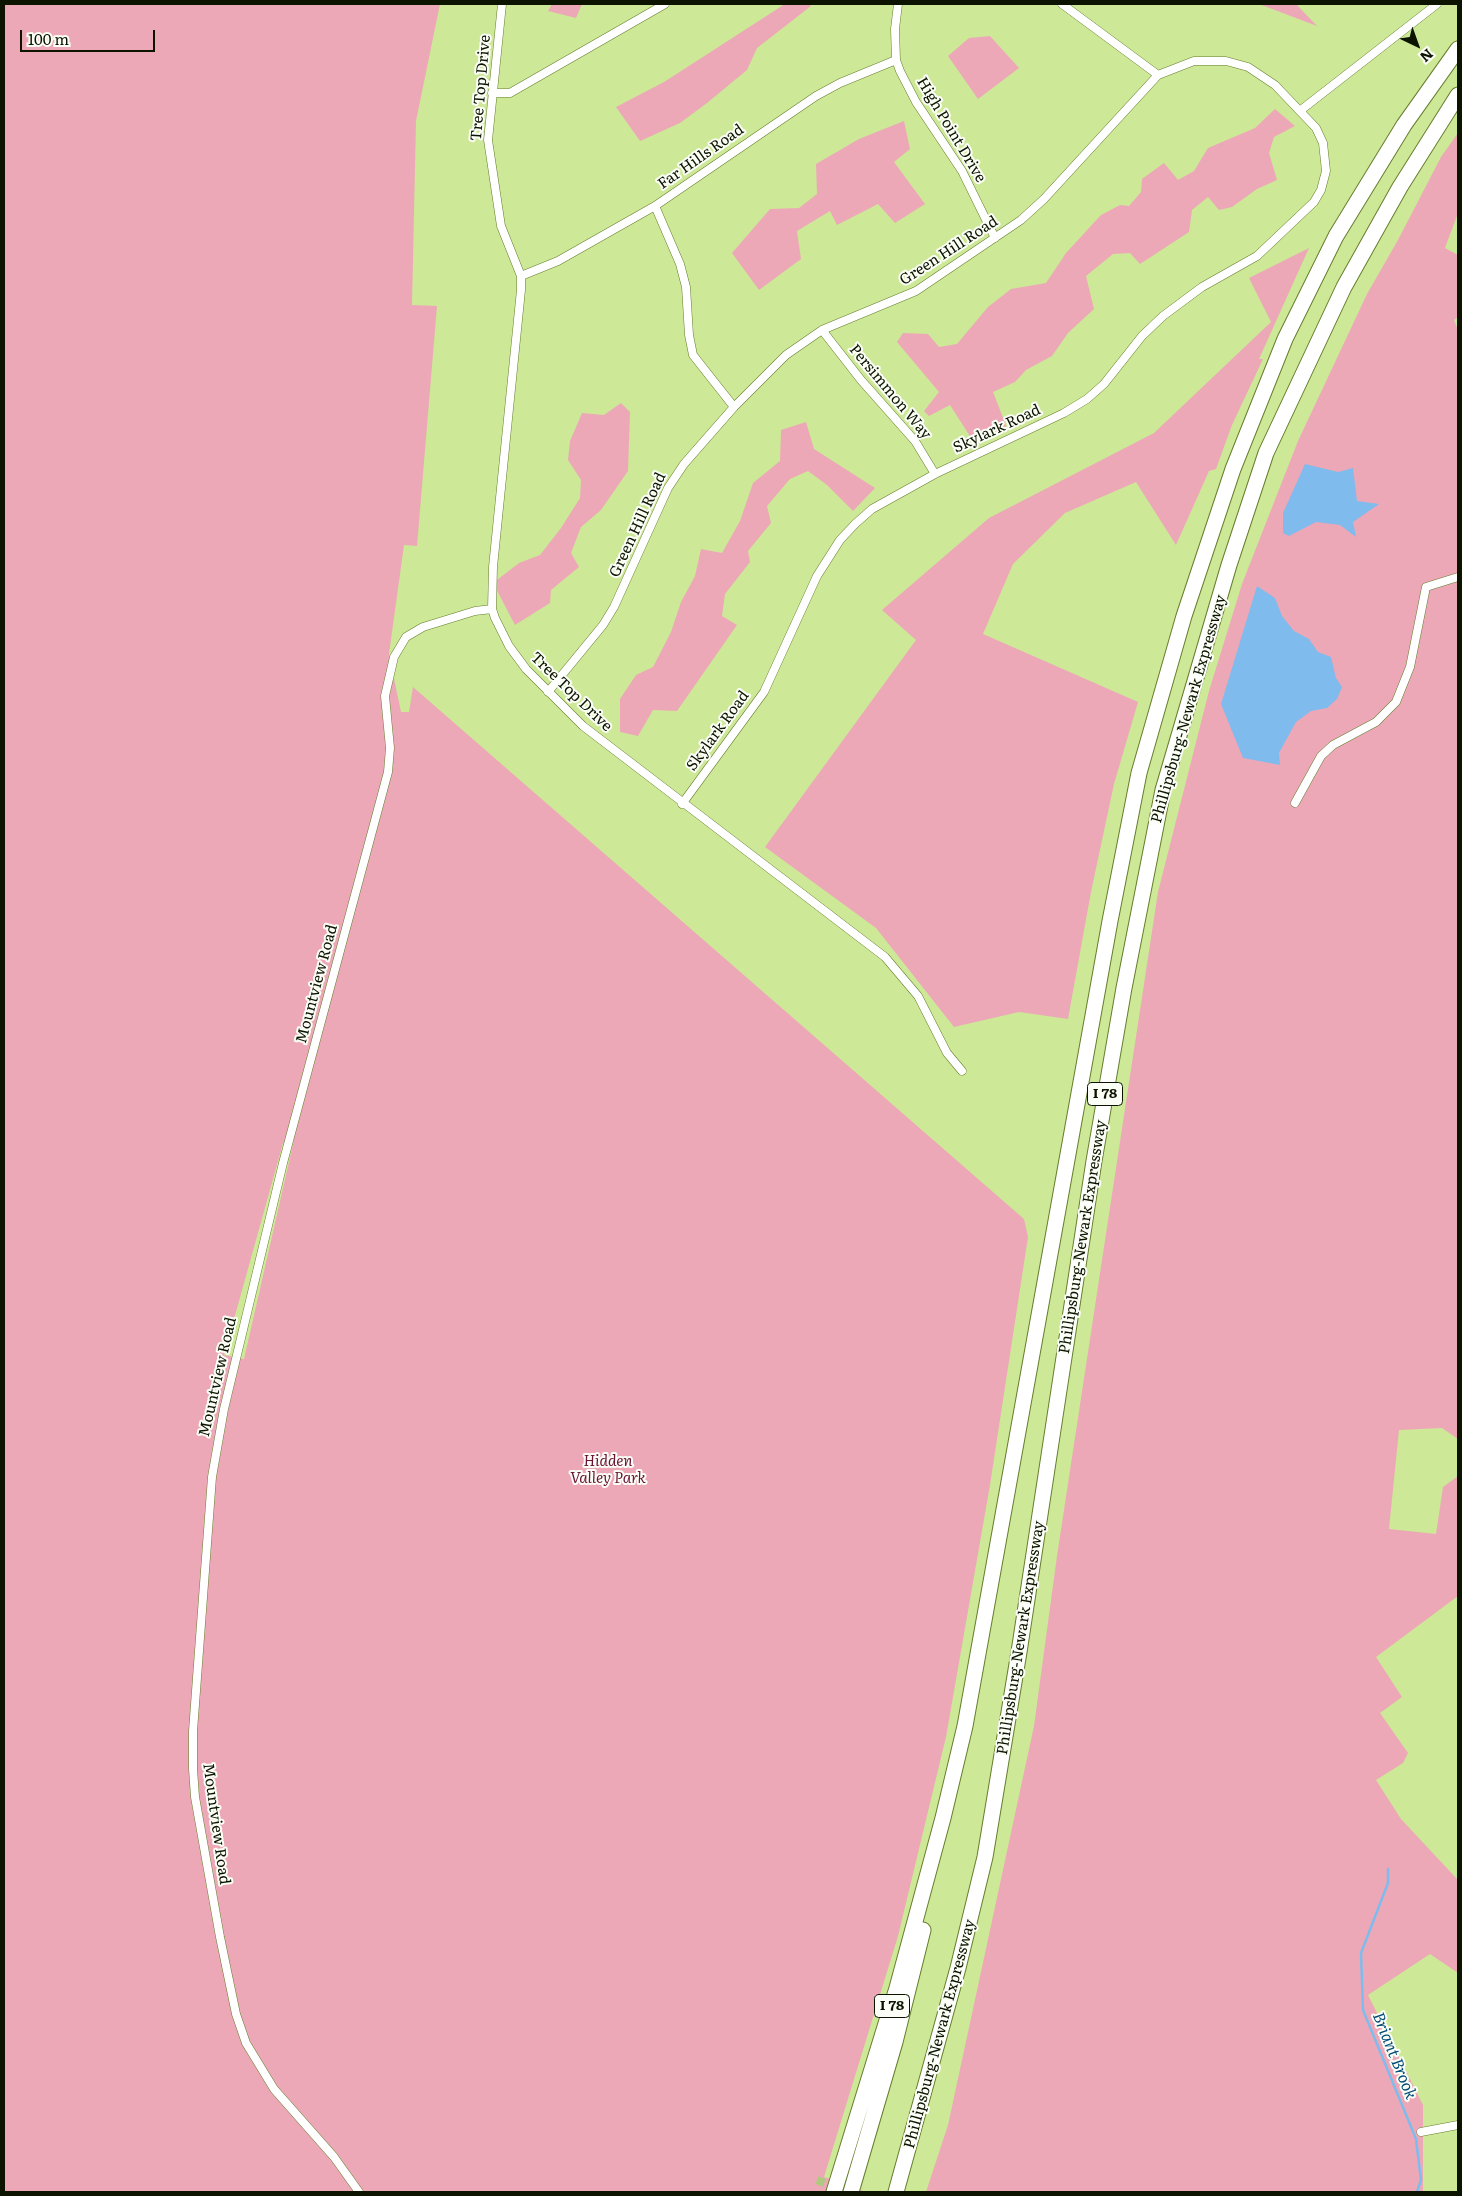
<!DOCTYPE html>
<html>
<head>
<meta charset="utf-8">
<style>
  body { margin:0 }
  #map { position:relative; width:1462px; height:2196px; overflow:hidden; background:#cde896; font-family:Literata,serif }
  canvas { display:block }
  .frame { position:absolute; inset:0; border:5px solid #0c1400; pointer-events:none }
  .north { position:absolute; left:1392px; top:20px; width:50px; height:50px; -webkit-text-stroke:4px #fbfef6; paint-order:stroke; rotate:138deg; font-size:14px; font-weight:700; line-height:20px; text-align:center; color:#0c1400 }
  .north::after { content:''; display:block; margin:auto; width:18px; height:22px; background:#0c1400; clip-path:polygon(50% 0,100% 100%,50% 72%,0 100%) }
  .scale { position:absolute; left:20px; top:30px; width:135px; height:22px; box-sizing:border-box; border:2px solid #0c1400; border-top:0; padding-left:6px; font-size:15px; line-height:18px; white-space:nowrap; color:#0c1400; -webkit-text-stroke:4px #fbfef6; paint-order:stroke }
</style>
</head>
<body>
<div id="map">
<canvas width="1462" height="2196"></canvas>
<div class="frame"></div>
<div class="north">N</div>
<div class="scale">100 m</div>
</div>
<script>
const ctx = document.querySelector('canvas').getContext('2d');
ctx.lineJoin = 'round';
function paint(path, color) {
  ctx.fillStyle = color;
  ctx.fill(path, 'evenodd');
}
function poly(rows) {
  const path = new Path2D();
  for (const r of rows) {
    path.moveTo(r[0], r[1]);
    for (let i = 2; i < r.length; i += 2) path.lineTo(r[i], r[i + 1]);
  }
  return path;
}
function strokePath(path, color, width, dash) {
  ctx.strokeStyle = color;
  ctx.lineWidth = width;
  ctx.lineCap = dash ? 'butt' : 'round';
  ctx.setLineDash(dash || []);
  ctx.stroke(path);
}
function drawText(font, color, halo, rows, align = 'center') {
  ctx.font = font + ' Literata,serif';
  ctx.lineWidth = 4;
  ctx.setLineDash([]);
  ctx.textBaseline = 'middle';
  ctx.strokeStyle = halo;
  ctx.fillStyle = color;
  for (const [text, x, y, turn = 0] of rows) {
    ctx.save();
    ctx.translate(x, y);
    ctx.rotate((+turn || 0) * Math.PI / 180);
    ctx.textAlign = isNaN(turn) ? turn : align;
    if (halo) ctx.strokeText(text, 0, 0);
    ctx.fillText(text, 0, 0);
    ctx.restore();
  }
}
const green = poly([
  [4,4,440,4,416,121,412,305,437,306,417,546,404,545,389,654,401,712,409,712,413,687,1024,1219,1028,1237,990,1485,946,1737,898,1936,824,2177,866,2192,4,2192],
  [294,1140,244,1359,224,1355,283,1143],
  [552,4,582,4,576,18,548,11],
  [785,4,809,4,811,6,757,48,747,70,707,103,680,123,640,141,616,107,664,82],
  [1259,4,1296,4,1317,26],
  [990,36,1019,68,978,99,948,56,969,38],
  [1275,109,1295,126,1274,137,1269,153,1277,180,1257,189,1232,207,1219,210,1208,197,1192,210,1189,232,1140,264,1130,253,1113,254,1086,276,1094,309,1068,333,1052,356,1026,370,1015,382,993,392,1007,428,975,444,950,405,929,416,924,411,939,392,897,342,903,333,928,334,939,347,957,344,988,307,1011,289,1046,283,1066,253,1101,215,1120,205,1129,206,1141,192,1142,179,1164,163,1178,180,1194,171,1208,148,1255,128],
  [904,121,910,149,894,162,925,204,895,223,878,204,837,225,830,211,797,231,801,259,759,290,732,253,770,209,799,208,817,194,816,164,859,139],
  [1458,133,1458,213,1445,248,1458,255,1458,317,1454,320,1458,330,1458,1439,1442,1428,1399,1430,1389,1529,1436,1534,1443,1487,1458,1476,1458,1596,1376,1657,1402,1697,1380,1713,1408,1753,1403,1763,1376,1780,1401,1819,1458,1880,1458,1973,1430,1954,1368,1995,1423,2105,1423,2192,926,2192,948,2125,1034,1726,1057,1556,1158,892,1209,691,1242,584,1298,441,1367,294,1398,240,1441,157],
  [1309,248,1259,359,1263,359,1232,425,1216,469,1209,471,1176,545,1136,482,1065,513,1013,564,983,634,1138,702,1114,784,1091,892,1068,1019,1019,1012,954,1027,876,928,765,847,916,640,882,610,989,518,1154,433,1271,322,1249,278],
  [621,403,630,412,628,471,601,510,581,527,571,553,579,567,551,590,550,603,515,625,493,583,519,563,540,555,561,528,580,498,581,480,568,460,570,441,582,413,604,415],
  [806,422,814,449,875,488,853,511,827,485,808,471,790,479,767,506,771,523,748,551,750,562,725,594,722,616,737,625,677,711,653,710,638,736,620,732,620,699,636,675,653,667,671,632,681,602,695,576,701,549,722,553,740,521,753,483,780,461,781,430]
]);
const water = poly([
  [1305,464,1338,472,1353,468,1357,501,1379,504,1353,522,1356,537,1340,525,1316,522,1289,536,1283,533,1283,513],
  [1257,586,1275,598,1282,616,1294,631,1309,639,1318,652,1331,657,1336,678,1342,687,1337,699,1327,708,1311,711,1296,722,1279,753,1280,765,1243,758,1221,704]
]);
const stream = poly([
  [1388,1869,1388,1883,1361,1953,1363,2010,1416,2139,1421,2180,1417,2192]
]);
const streetTunnel = poly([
  [817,2180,838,2189]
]);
const street = poly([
  [502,4,488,140,501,226,521,276,521,290,493,567,492,609,495,618,509,646,526,669,583,726,885,957,918,996,947,1053,962,1071],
  [898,4,895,29,896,60,900,71,916,102,962,171,995,238],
  [1062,4,1158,75],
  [492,93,510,93,665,4],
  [1301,110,1437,4],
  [655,206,680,264,686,287,689,335,693,355,734,407],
  [521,276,558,261,655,206,816,96,840,83,896,60],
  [822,330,861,380,915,441,935,474],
  [548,692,603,625,614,607,668,488,684,464,734,407,786,355,822,330,916,291,1021,220,1044,199,1158,75,1194,61,1226,61,1248,67,1275,85,1316,128,1323,143,1326,171,1321,190,1314,202,1257,256,1202,287,1163,316,1142,336,1104,384,1087,399,1064,413,935,474,872,509,855,524,840,540,817,576,764,692,682,804],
  [1295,803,1321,756,1333,745,1376,722,1396,702,1410,667,1426,587,1458,577],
  [1421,2132,1458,2125],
  [359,2192,334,2157,274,2089,246,2043,236,2014,220,1937,195,1797,193,1769,193,1731,212,1477,224,1409,283,1163,388,772,390,748,385,696,394,657,406,637,423,627,475,611,492,609]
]);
const highway = poly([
  [834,2192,897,1988,943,1818,965,1726,1110,921,1139,773,1184,616,1233,469,1285,339,1336,236,1404,125,1458,49],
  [851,2192,895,2042,923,1930],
  [896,2192,958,1968,985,1857,1019,1652,1094,1161,1124,988,1163,790,1229,565,1266,453,1344,287,1400,187,1458,95]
]);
const shields = [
  [1105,1094,35],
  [892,2006,35]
];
const shieldNames = [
  ["I 78",1105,1094],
  ["I 78",892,2006]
];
const streetNames = [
  ["Tree Top Drive",481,88,-85],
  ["High Point Drive",951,130,59],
  ["Far Hills Road",701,157,-35],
  ["Green Hill Road",949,251,-33],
  ["Persimmon Way",890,392,50],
  ["Skylark Road",997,429,-25],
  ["Green Hill Road",638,525,-65],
  ["Tree Top Drive",571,692,44],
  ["Phillipsburg-Newark Expressway",1189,709,-74],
  ["Skylark Road",718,731,-54],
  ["Mountview Road",317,984,-75],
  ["Phillipsburg-Newark Expressway",1083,1237,-81],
  ["Mountview Road",218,1377,-77],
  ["Phillipsburg-Newark Expressway",1021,1638,-81],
  ["Mountview Road",216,1824,82],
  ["Phillipsburg-Newark Expressway",940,2034,-75]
];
const parkNames = [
  ["Hidden",608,1462],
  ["Valley Park",608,1479]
];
const waterNames = [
  ["Briant Brook",1394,2056,68]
];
paint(green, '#eda8b8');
paint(water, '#7fbbec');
strokePath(stream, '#7fbbec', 2.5);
strokePath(streetTunnel, '#b0c880', 8, [8, 4]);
strokePath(street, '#667d2d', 9);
strokePath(highway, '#667d2d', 17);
strokePath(street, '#fff', 8);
strokePath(highway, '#fff', 15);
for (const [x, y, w] of shields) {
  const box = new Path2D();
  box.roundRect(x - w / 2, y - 11.5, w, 23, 4);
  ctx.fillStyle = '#fbfef6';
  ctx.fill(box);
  strokePath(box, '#0c1400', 1);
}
drawText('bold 14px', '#0c1400', null, shieldNames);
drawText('15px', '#0c1400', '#fbfef6', streetNames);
drawText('italic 15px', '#6b1335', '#fbfef6', parkNames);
drawText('italic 16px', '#004b77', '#fbfef6', waterNames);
</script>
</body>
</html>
